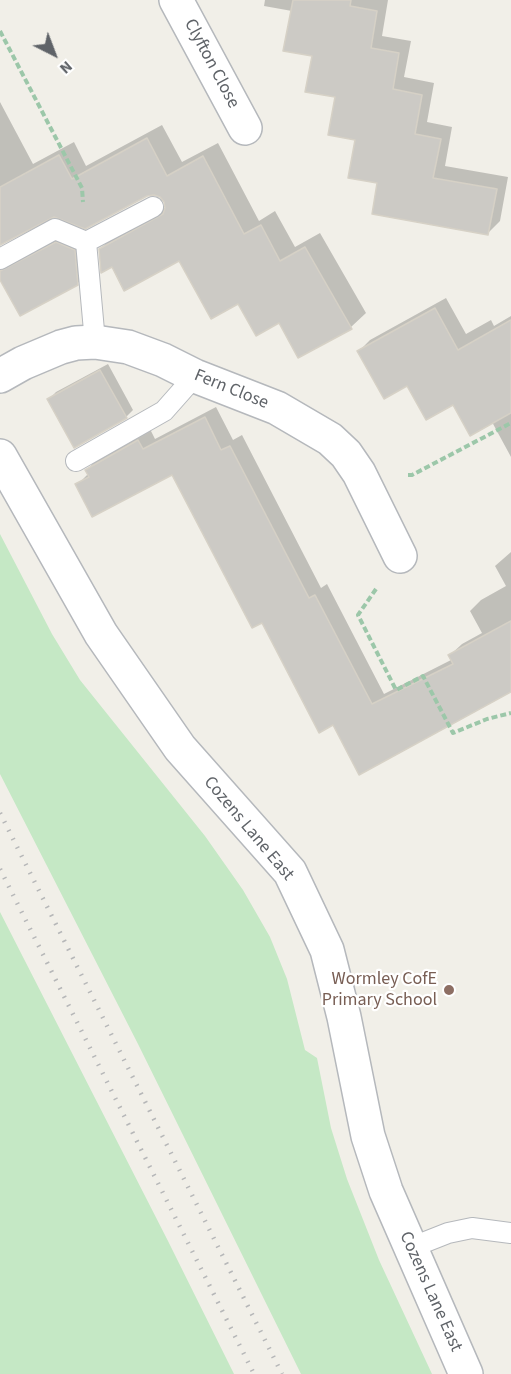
<!DOCTYPE html>
<html>
<head>
<meta charset="utf-8">
<style>
  body { margin:0 }
  #map { position:relative; width:511px; height:1374px; overflow:hidden; background:#f1efe8; font-family:"Source Sans 3",sans-serif }
  canvas { display:block }
  .north { position:absolute; left:24px; top:24px; width:60px; height:60px; -webkit-text-stroke:4px #fff; paint-order:stroke; rotate:138deg; font-size:16px; font-weight:700; line-height:24px; text-align:center; color:#5f6368 }
  .north::after { content:''; display:block; margin:auto; width:21px; height:27px; background:#5f6368; clip-path:polygon(50% 0,100% 100%,50% 72%,0 100%) }
</style>
</head>
<body>
<div id="map">
<canvas width="511" height="1374"></canvas>
<div class="north">N</div>
</div>
<script>
const ctx = document.querySelector('canvas').getContext('2d');
ctx.lineJoin = 'round';
function paint(path, color) {
  ctx.fillStyle = color;
  ctx.fill(path, 'evenodd');
}
function poly(rows) {
  const path = new Path2D();
  for (const r of rows) {
    path.moveTo(r[0], r[1]);
    for (let i = 2; i < r.length; i += 2) path.lineTo(r[i], r[i + 1]);
  }
  return path;
}
function strokePath(path, color, width, dash) {
  ctx.strokeStyle = color;
  ctx.lineWidth = width;
  ctx.lineCap = dash ? 'butt' : 'round';
  ctx.setLineDash(dash || []);
  ctx.stroke(path);
}
function drawText(font, color, halo, rows, align = 'center') {
  ctx.font = font + ' "Source Sans 3",sans-serif';
  ctx.lineWidth = 4.5;
  ctx.setLineDash([]);
  ctx.textBaseline = 'middle';
  ctx.strokeStyle = halo;
  ctx.fillStyle = color;
  for (const [text, x, y, turn = 0] of rows) {
    ctx.save();
    ctx.translate(x, y);
    ctx.rotate((+turn || 0) * Math.PI / 180);
    ctx.textAlign = isNaN(turn) ? turn : align;
    if (halo) ctx.strokeText(text, 0, 0);
    ctx.fillText(text, 0, 0);
    ctx.restore();
  }
}
const green = poly([
  [0,534,52,634,80,680,205,836,243,890,270,937,287,979,305,1050,317,1058,331,1128,347,1179,379,1260,432,1374,301,1374,138,1044,0,774],
  [0,912,168,1241,234,1374,0,1374]
]);
const shadow = poly([
  [265,0,388,0,382,36,411,41,404,77,434,83,427,122,452,127,445,166,508,177,500,221,488,233,378,182,337,96,292,11,264,6],
  [0,102,33,164,74,142,86,166,162,125,182,162,218,143,259,221,275,211,295,247,320,233,366,313,351,327,299,356,280,321,239,302,180,259,112,265,100,249,115,235,166,207,165,201,161,196,154,194,59,216,49,217,0,244],
  [64,236,81,243,84,276,77,284,0,272,6,264,14,263],
  [446,298,466,334,491,320,494,326,511,316,511,457,492,422,408,384,359,351,370,340],
  [108,364,133,410,126,417,49,399,56,392],
  [216,407,233,440,242,435,321,588,327,584,384,694,453,659,450,655,462,644,482,633,470,611,481,600,506,586,495,566,511,552,511,690,333,723,263,621,173,473,77,485,89,473,87,470,98,458,150,429,155,439]
]);
const building = poly([
  [293,0,351,0,350,6,377,11,371,48,399,53,393,89,422,95,415,134,441,139,433,178,497,189,488,235,372,214,377,183,348,178,355,140,328,135,335,97,305,92,312,56,283,51,293,0],
  [147,138,167,176,203,156,244,234,261,225,280,261,305,247,352,329,298,358,279,323,256,336,238,304,211,319,179,261,124,291,112,267,101,273,99,249,163,214,165,208,164,202,160,197,154,195,147,196,85,229,54,217,0,245,0,187,59,155,72,179,147,138],
  [56,242,75,250,78,285,20,316,0,280,0,271,56,242],
  [435,308,458,350,511,320,511,413,470,436,453,405,426,420,407,386,384,399,357,351,435,308],
  [100,370,127,418,74,448,47,399,100,370],
  [205,417,221,450,230,446,309,598,315,595,372,704,453,664,448,655,511,621,511,692,359,775,333,725,319,733,262,623,252,628,172,475,92,517,75,484,89,477,85,470,138,440,143,449,205,417]
]);
const path = poly([
  [0,31,82,188,83,202],
  [408,475,412,475,511,423],
  [376,589,358,615,396,690,423,676,453,733,487,719,511,713]
]);
const service = poly([
  [86,242,95,342],
  [0,259,55,229,86,242,153,207],
  [76,461,164,411,195,376],
  [410,1248,448,1233,472,1228,511,1233]
]);
const minor = poly([
  [176,0,245,128],
  [0,376,23,363,61,347,76,343,95,342,128,347,163,360,195,376,277,408,330,439,346,454,359,473,400,556],
  [0,456,101,634,180,748,290,872,327,950,344,1017,368,1136,386,1191,466,1374]
]);
const rail = poly([
  [0,813,282,1374],
  [0,869,254,1374]
]);
const markers = [
  [449,990,6,"#8d6e63"]
];
const streetNames = [
  ["Clyfton Close",211,64,62],
  ["Fern Close",231,390,22],
  ["Cozens Lane East",248,829,50],
  ["Cozens Lane East",430,1292,66]
];
const educationNames = [
  ["Wormley CofE",437,980],
  ["Primary School",437,1001]
];
paint(green, '#c5e8c5');
paint(shadow, '#0003');
paint(building, '#cccac5');
strokePath(building, '#d6d1c6', 1.5);
strokePath(service, '#b5b8bc', 22);
strokePath(minor, '#b5b8bc', 36);
strokePath(path, '#9cc7a9', 4, [6, 3]);
strokePath(service, '#fff', 20);
strokePath(minor, '#fff', 33);
strokePath(rail, '#b6b7b8', 4.5, [1.5, 8]);
for (const [x, y, r, color] of markers) {
  const dot = new Path2D();
  dot.arc(x, y, r, 0, 2 * Math.PI);
  ctx.fillStyle = color;
  ctx.fill(dot);
  strokePath(dot, '#fff', 2);
}
drawText('18px', '#5f6368', '#fff', streetNames);
drawText('18px', '#785e54', '#fff', educationNames, 'right');
</script>
</body>
</html>
